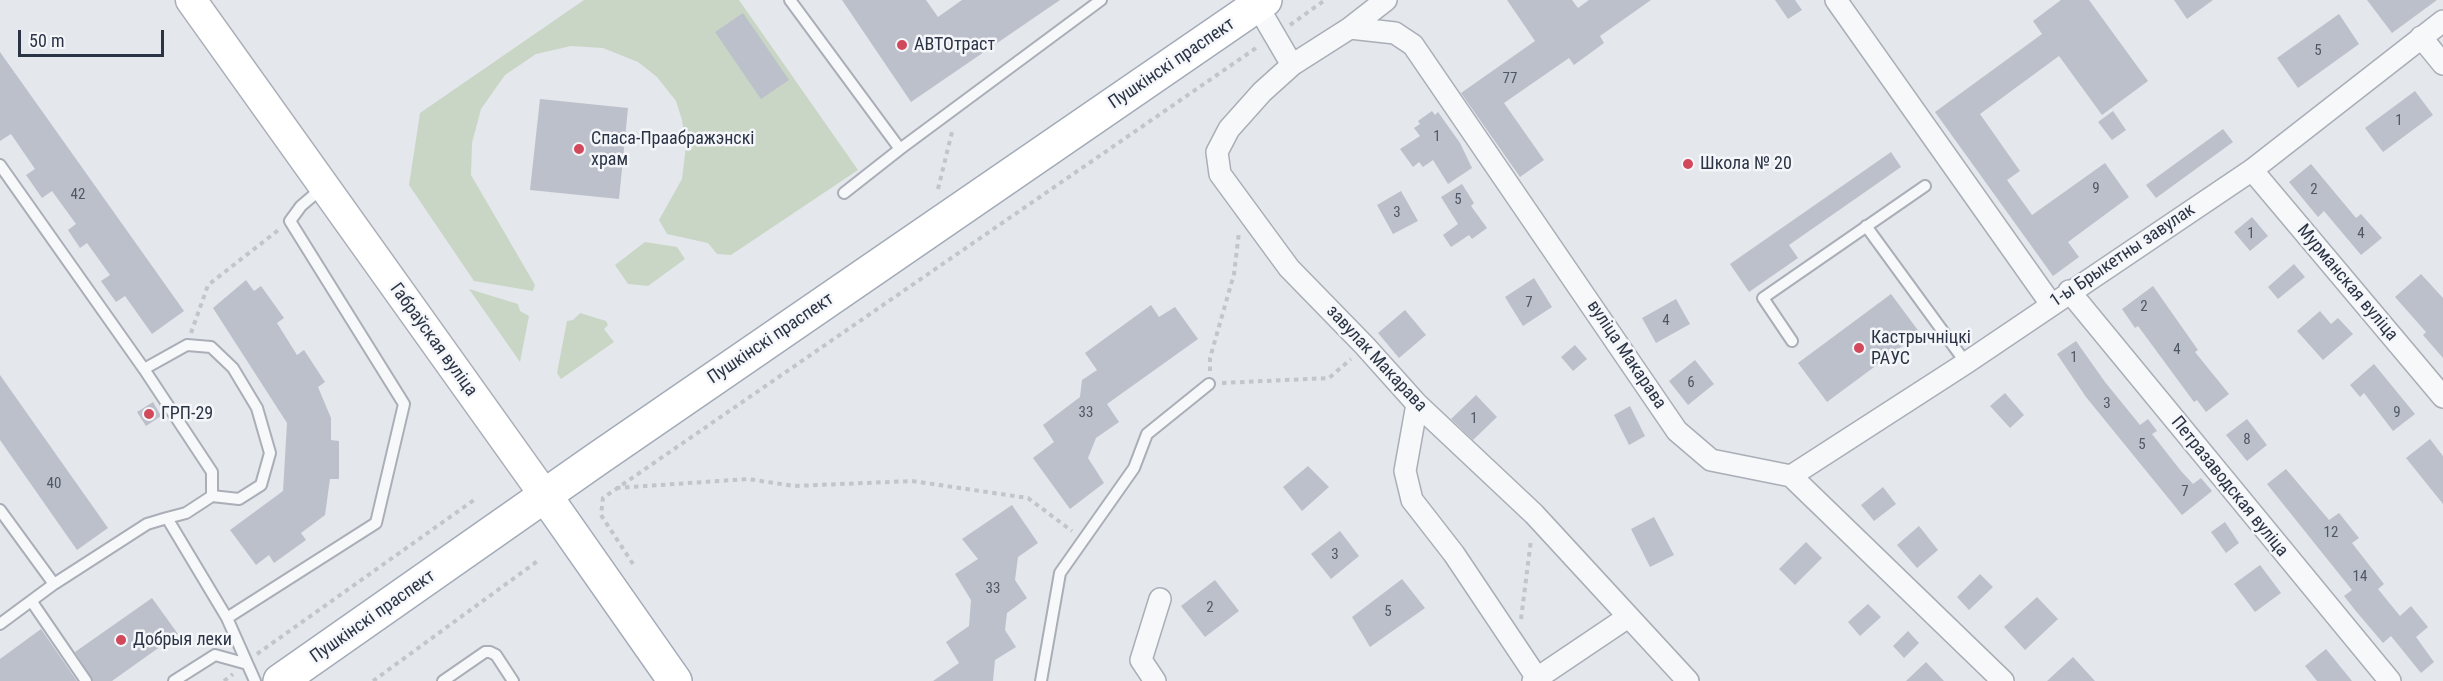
<!DOCTYPE html>
<html>
<head>
<meta charset="utf-8">
<style>
  body { margin:0 }
  #map { position:relative; width:2443px; height:681px; overflow:hidden; background:#e4e7ec; font-family:"Roboto Condensed",sans-serif }
  canvas { display:block }
  .scale { position:absolute; left:18px; top:30px; width:146px; height:27px; box-sizing:border-box; border:3px solid #2b3445; border-top:0; padding-left:8px; font-size:18px; line-height:21px; white-space:nowrap; color:#2b3445; -webkit-text-stroke:4px #f4f6f9; paint-order:stroke }
</style>
</head>
<body>
<div id="map">
<canvas width="2443" height="681"></canvas>
<div class="scale">50 m</div>
</div>
<script>
const ctx = document.querySelector('canvas').getContext('2d');
ctx.lineJoin = 'round';
function paint(path, color) {
  ctx.fillStyle = color;
  ctx.fill(path, 'evenodd');
}
function poly(rows) {
  const path = new Path2D();
  for (const r of rows) {
    path.moveTo(r[0], r[1]);
    for (let i = 2; i < r.length; i += 2) path.lineTo(r[i], r[i + 1]);
  }
  return path;
}
function strokePath(path, color, width, dash) {
  ctx.strokeStyle = color;
  ctx.lineWidth = width;
  ctx.lineCap = dash ? 'butt' : 'round';
  ctx.setLineDash(dash || []);
  ctx.stroke(path);
}
function drawText(font, color, halo, rows, align = 'center') {
  ctx.font = font + ' "Roboto Condensed",sans-serif';
  ctx.lineWidth = 5;
  ctx.setLineDash([]);
  ctx.textBaseline = 'middle';
  ctx.strokeStyle = halo;
  ctx.fillStyle = color;
  for (const [text, x, y, turn = 0] of rows) {
    ctx.save();
    ctx.translate(x, y);
    ctx.rotate((+turn || 0) * Math.PI / 180);
    ctx.textAlign = isNaN(turn) ? turn : align;
    if (halo) ctx.strokeText(text, 0, 0);
    ctx.fillText(text, 0, 0);
    ctx.restore();
  }
}
const green = poly([
  [584,0,739,0,858,170,731,255,717,254,708,243,667,234,659,220,682,179,686,146,682,120,676,101,657,77,638,62,603,48,571,46,536,54,505,75,481,109,472,143,471,175,535,285,533,291,474,281,409,185,420,113],
  [645,242,677,247,685,259,648,286,628,284,615,265],
  [469,289,518,304,520,311,529,316,520,362],
  [580,313,606,321,608,325,604,329,614,342,561,379,557,373,567,321,573,320]
]);
const building = poly([
  [842,0,926,0,938,17,962,0,1060,0,911,102],
  [1507,0,1572,0,1578,8,1589,0,1651,0,1600,36,1604,43,1574,65,1569,58,1504,103,1544,160,1520,177,1461,93,1535,41],
  [1775,0,1795,0,1802,10,1788,19],
  [2061,0,2089,0,2148,81,2102,115,2059,56,1980,114,2020,171,2007,180,2032,215,2105,163,2129,197,2068,242,2079,257,2053,276,1935,112,2042,34,2033,21],
  [2174,0,2213,0,2187,19],
  [2367,0,2437,0,2392,33],
  [743,13,789,80,761,99,715,32],
  [2339,14,2359,44,2298,88,2277,58],
  [0,52,184,311,152,334,125,296,116,302,101,281,110,275,87,243,80,248,68,230,76,224,52,191,42,198,26,175,35,169,11,134,0,141],
  [2415,91,2433,115,2383,152,2365,128],
  [540,99,628,108,619,199,530,190],
  [1432,111,1435,115,1438,112,1460,143,1472,168,1448,184,1433,160,1423,167,1419,162,1413,167,1400,149,1420,136,1414,128,1420,124,1418,121],
  [2113,111,2126,130,2112,140,2098,122],
  [2223,129,2233,142,2156,198,2146,185],
  [1891,152,1901,167,1789,245,1798,258,1749,292,1730,264],
  [2311,164,2356,218,2361,214,2382,238,2361,255,2324,211,2318,217,2289,182],
  [1462,184,1474,203,1471,206,1487,228,1472,239,1469,235,1451,247,1443,235,1458,224,1441,197],
  [1401,191,1418,221,1393,234,1377,205],
  [2252,217,2268,236,2250,251,2234,232],
  [2294,264,2305,277,2278,299,2268,287],
  [2421,274,2443,298,2443,358,2423,335,2426,332,2395,297],
  [1534,278,1552,307,1523,326,1505,297],
  [246,280,254,291,261,286,284,318,277,323,297,355,304,350,325,382,318,387,331,418,331,440,339,441,339,479,330,479,325,515,301,533,306,540,274,563,269,555,256,565,230,530,283,491,287,423,213,308],
  [2153,286,2198,350,2195,352,2229,394,2206,412,2197,400,2194,402,2138,326,2135,328,2122,309],
  [1891,294,1920,333,1827,402,1798,363],
  [1676,299,1690,324,1656,343,1642,318],
  [1151,305,1159,317,1175,307,1198,339,1107,404,1119,422,1096,438,1088,458,1104,483,1070,509,1033,458,1054,442,1043,425,1080,397,1082,380,1097,370,1085,353],
  [1405,310,1426,335,1399,358,1378,333],
  [2320,311,2331,324,2338,318,2353,334,2323,360,2297,331],
  [2076,341,2105,382,2140,425,2148,419,2157,431,2152,434,2181,471,2193,484,2201,478,2212,491,2182,515,2086,397,2057,354],
  [1575,345,1587,359,1573,371,1561,357],
  [1695,360,1714,384,1688,405,1669,381],
  [2374,364,2415,414,2393,431,2364,393,2360,397,2350,385],
  [0,375,108,528,77,550,0,440],
  [2005,393,2024,415,2010,428,1990,406],
  [1476,395,1497,417,1473,440,1451,419],
  [153,402,161,416,146,426,137,412],
  [1630,406,1645,436,1629,445,1614,415],
  [2247,419,2267,445,2247,461,2226,435],
  [2430,439,2443,456,2443,504,2406,458],
  [1308,466,1329,487,1302,511,1283,487],
  [2286,469,2329,520,2339,513,2359,538,2352,543,2384,584,2378,589,2400,616,2411,606,2428,627,2416,637,2434,662,2421,673,2391,636,2383,643,2355,610,2344,596,2352,590,2267,484],
  [1883,487,1896,504,1874,521,1861,505],
  [1012,505,1038,543,1018,557,1015,580,1027,598,1007,613,1005,630,1016,647,995,660,993,681,933,681,959,663,946,642,969,626,971,600,955,574,978,559,962,539],
  [1654,517,1674,555,1650,567,1631,529],
  [2225,522,2239,543,2226,553,2211,532],
  [1919,526,1938,550,1917,568,1897,545],
  [1340,531,1359,556,1331,579,1311,554],
  [1806,542,1822,558,1795,585,1779,569],
  [2260,565,2281,593,2255,612,2234,584],
  [1980,574,1993,587,1969,610,1957,597],
  [1402,579,1425,608,1370,647,1352,617],
  [1215,580,1239,611,1205,637,1181,606],
  [2037,597,2058,619,2025,650,2004,627],
  [152,598,178,634,112,681,93,681,75,652],
  [1868,604,1881,617,1860,636,1848,622],
  [41,629,77,681,0,681,0,659],
  [1908,631,1919,643,1904,658,1893,646],
  [2326,649,2352,681,2317,681,2305,666],
  [2073,657,2095,681,2047,681],
  [1926,662,1944,681,1906,681]
]);
const path = poly([
  [1290,25,1325,0],
  [938,189,953,128],
  [191,333,208,285,281,228],
  [1210,371,1210,358,1234,274,1239,232],
  [1222,383,1329,378,1351,359],
  [616,488,748,479,794,486,912,481,1028,498,1072,531],
  [633,564,601,515,603,498,1259,46],
  [1521,619,1531,540],
  [257,654,474,500],
  [224,681,233,674],
  [373,681,539,560]
]);
const service = poly([
  [790,0,900,149,1101,0],
  [0,165,144,369,212,472,212,496,186,513,167,518,227,618,255,681],
  [844,193,900,149],
  [1866,226,1966,363],
  [1792,341,1763,298,1925,186],
  [144,369,187,345,211,347,233,368,257,408,270,453,261,485,239,499,212,496],
  [0,510,54,584,147,524,167,518],
  [32,602,86,681],
  [227,618,376,523,404,404,290,221,301,206,322,188],
  [0,624,54,584],
  [174,681,215,655,244,663],
  [443,681,485,652,490,652,496,655,513,681],
  [1041,681,1060,573,1134,468,1147,434,1209,384]
]);
const minor = poly([
  [1254,0,1292,65,1262,92,1229,129,1217,152,1220,174,1289,268,1365,346,1417,404,1534,514,1688,681],
  [1836,0,2051,304],
  [1350,28,1386,0],
  [2421,37,2443,64],
  [1292,65,1350,28,1395,33,1413,45,1677,431,1711,460,1791,476,2003,681],
  [2252,170,2443,397],
  [2069,291,2390,681],
  [1417,404,1405,471,1412,500,1454,554,1537,678],
  [1791,476,1966,363,2252,170,2443,21],
  [1155,681,1141,660,1160,599],
  [1533,681,1628,617]
]);
const secondary = poly([
  [191,0,546,497]
]);
const primary = poly([
  [546,497,675,681],
  [280,681,597,459,1265,0]
]);
const markers = [
  [902,45,6,"#d1495b"],
  [579,149,6,"#d1495b"],
  [1688,164,6,"#d1495b"],
  [1859,348,6,"#d1495b"],
  [149,414,6,"#d1495b"],
  [121,640,6,"#d1495b"]
];
const numberNames = [
  ["5",2318,51],
  ["77",1510,79],
  ["1",2399,121],
  ["1",1437,137],
  ["9",2096,189],
  ["2",2314,190],
  ["42",78,195],
  ["5",1458,200],
  ["3",1397,213],
  ["1",2251,234],
  ["4",2361,234],
  ["7",1529,303],
  ["2",2144,307],
  ["4",1666,321],
  ["4",2177,350],
  ["1",2074,358],
  ["6",1691,383],
  ["3",2107,404],
  ["33",1086,413],
  ["9",2397,413],
  ["1",1474,419],
  ["8",2247,440],
  ["5",2142,445],
  ["40",54,484],
  ["7",2185,492],
  ["12",2331,533],
  ["3",1335,555],
  ["14",2360,577],
  ["33",993,589],
  ["2",1210,608],
  ["5",1388,612]
];
const poiNames = [
  ["АВТОтраст",914,45],
  ["Спаса-Праабражэнскі",591,139],
  ["храм",591,160],
  ["Школа № 20",1700,164],
  ["Кастрычніцкі",1871,338],
  ["РАУС",1871,359],
  ["ГРП-29",161,414],
  ["Добрыя леки",133,640]
];
const streetNames = [
  ["Пушкінскі праспект",1172,64,-34],
  ["1-ы Брыкетны завулак",2123,256,-34],
  ["Мурманская вуліца",2347,283,50],
  ["Пушкінскі праспект",771,339,-34],
  ["Габраўская вуліца",433,340,54],
  ["вуліца Макарава",1626,355,56],
  ["завулак Макарава",1376,359,47],
  ["Петразаводская вуліца",2229,487,51],
  ["Пушкінскі праспект",373,617,-35]
];
paint(green, '#c9d6c5');
paint(building, '#bbc0ca');
strokePath(service, '#a9aeb7', 14);
strokePath(minor, '#a9aeb7', 24);
strokePath(secondary, '#a9aeb7', 33);
strokePath(primary, '#a3abb8', 36);
strokePath(path, '#c2c5cb', 4, [4.5, 4.5]);
strokePath(service, '#f7f8fa', 10);
strokePath(minor, '#f7f8fa', 21);
strokePath(secondary, '#fff', 30);
strokePath(primary, '#fff', 33);
for (const [x, y, r, color] of markers) {
  const dot = new Path2D();
  dot.arc(x, y, r, 0, 2 * Math.PI);
  ctx.fillStyle = color;
  ctx.fill(dot);
  strokePath(dot, '#f4f6f9', 2);
}
drawText('15px', '#4f5766', null, numberNames);
drawText('18px', '#2b3445', '#f4f6f9', poiNames, 'left');
drawText('18px', '#2b3445', '#f4f6f9', streetNames);
</script>
</body>
</html>
